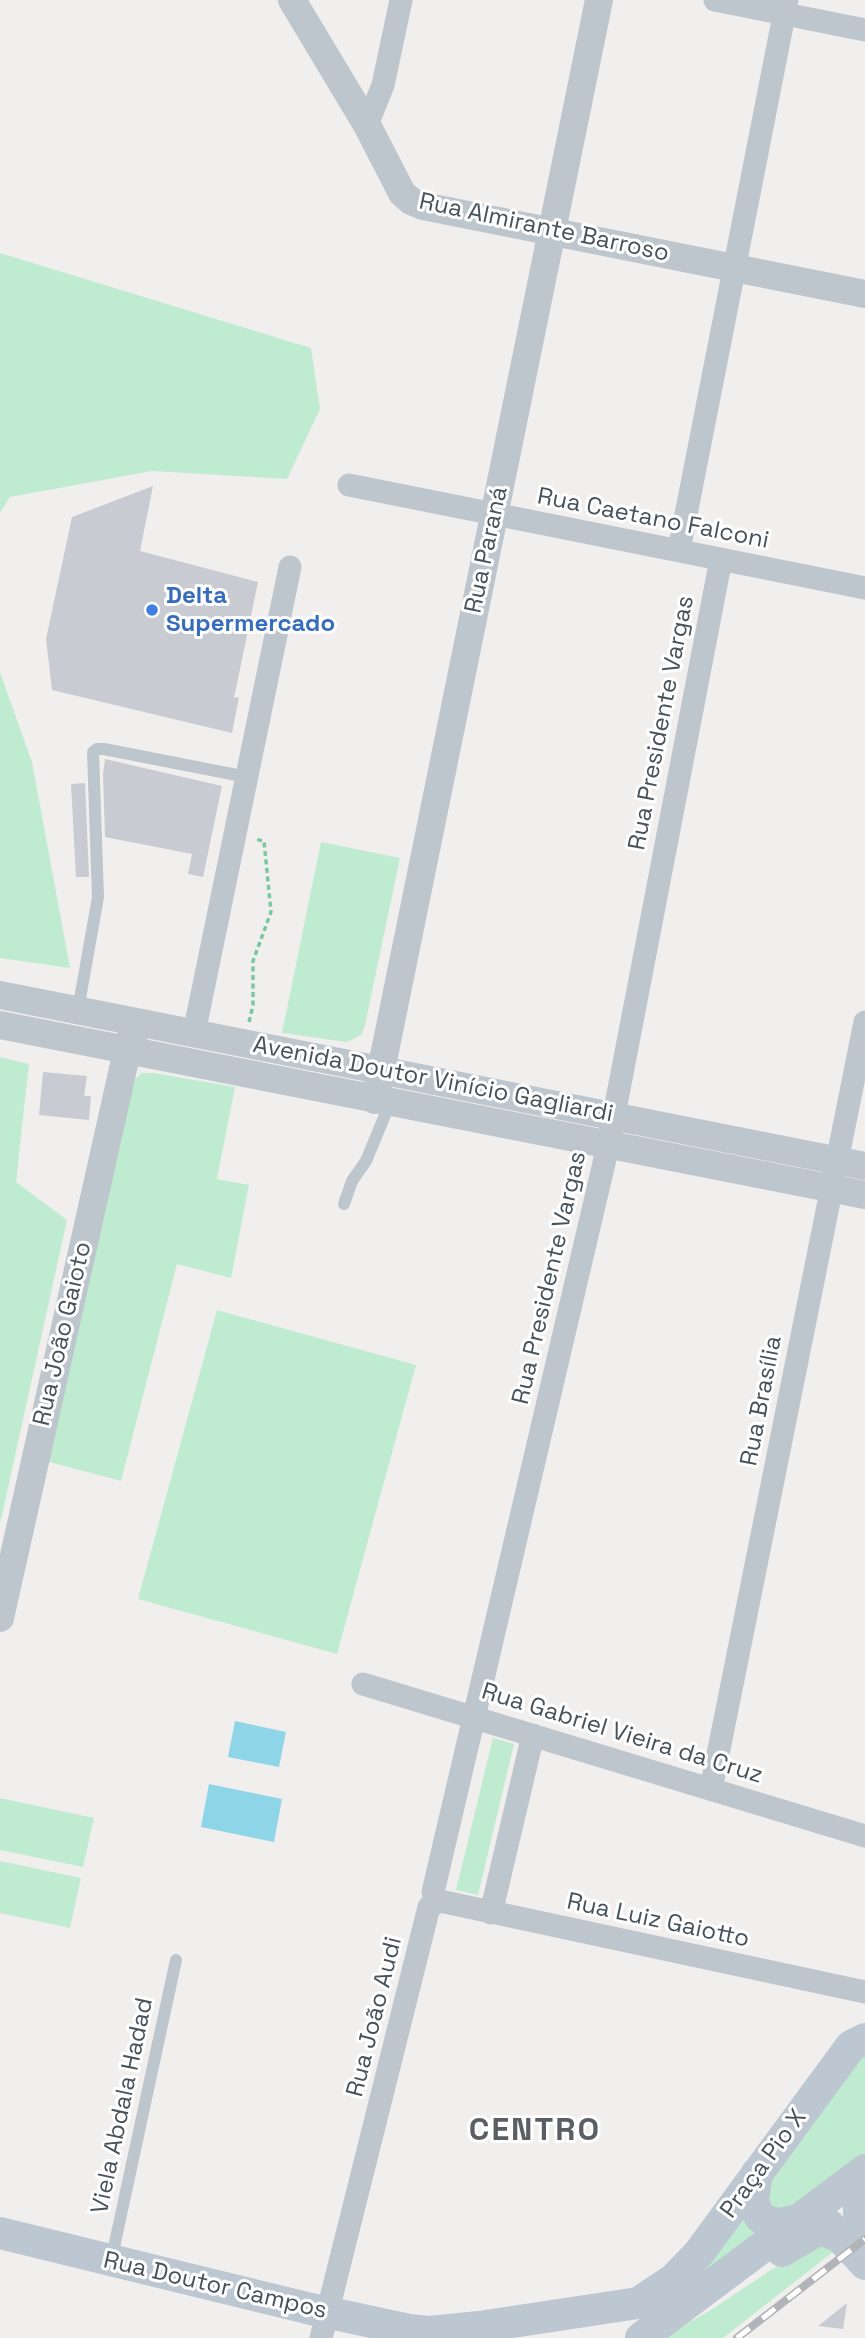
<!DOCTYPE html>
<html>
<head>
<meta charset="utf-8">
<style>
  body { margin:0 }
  canvas { display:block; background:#f1eeee }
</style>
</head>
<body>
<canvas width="865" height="2338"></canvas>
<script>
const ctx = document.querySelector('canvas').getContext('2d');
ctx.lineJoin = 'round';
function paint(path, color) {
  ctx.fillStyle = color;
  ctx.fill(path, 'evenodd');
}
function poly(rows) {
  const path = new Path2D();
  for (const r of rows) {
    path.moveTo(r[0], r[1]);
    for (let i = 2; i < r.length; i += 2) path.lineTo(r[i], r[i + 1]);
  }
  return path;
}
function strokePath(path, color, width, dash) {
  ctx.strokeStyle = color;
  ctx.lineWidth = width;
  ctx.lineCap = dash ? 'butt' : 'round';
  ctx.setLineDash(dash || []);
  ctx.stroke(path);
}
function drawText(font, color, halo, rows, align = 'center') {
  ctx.font = font + ' "Space Grotesk",sans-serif';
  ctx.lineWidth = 6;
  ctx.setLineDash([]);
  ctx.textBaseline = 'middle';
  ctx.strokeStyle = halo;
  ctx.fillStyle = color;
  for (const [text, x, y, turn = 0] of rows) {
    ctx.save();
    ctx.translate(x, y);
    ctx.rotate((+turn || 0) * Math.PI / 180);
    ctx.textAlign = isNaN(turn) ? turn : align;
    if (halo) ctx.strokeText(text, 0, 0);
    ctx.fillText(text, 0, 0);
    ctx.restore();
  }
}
const green = poly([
  [0,253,311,348,320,409,287,479,152,471,10,497,0,513],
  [0,672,32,762,70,968,0,958],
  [321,842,400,858,365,1025,361,1035,347,1042,282,1033],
  [0,1057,29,1064,16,1182,67,1220,0,1524],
  [142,1073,154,1073,235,1087,217,1179,249,1185,231,1278,177,1264,121,1481,46,1461,134,1080],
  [217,1310,416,1365,337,1654,138,1599],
  [493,1738,514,1744,478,1895,456,1890],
  [0,1798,94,1818,83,1867,0,1850],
  [0,1861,81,1878,70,1928,0,1913],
  [865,2049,865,2159,645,2322],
  [811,2243,837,2249,723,2338,661,2338,711,2310]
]);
const water = poly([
  [235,1721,286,1732,279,1767,228,1757],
  [209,1784,282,1799,274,1842,201,1827]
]);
const building = poly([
  [153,486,140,551,258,582,234,698,239,697,232,733,52,690,46,639,72,517],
  [105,759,222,786,203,877,188,874,192,854,105,837,103,774],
  [85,783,89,877,76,877,71,784],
  [43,1072,87,1076,84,1096,91,1096,89,1120,39,1115],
  [847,2303,843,2329,818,2326]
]);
const path = poly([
  [249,1022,253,1005,253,961,271,912,264,841,254,839]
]);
const service = poly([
  [78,1010,98,897,93,752,97,749,104,749,247,777],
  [344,1204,352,1181,366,1161,390,1103],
  [111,2261,176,1960]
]);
const minor = poly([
  [715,0,865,30],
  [367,125,383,85,401,0],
  [349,485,865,588],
  [679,550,787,0],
  [194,1033,290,567],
  [363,1684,865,1836],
  [711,1789,865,1022],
  [440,1901,435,1898,433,1892,608,1146,721,559],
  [440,1901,865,1992],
  [491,1913,533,1735],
  [321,2338,429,1907,440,1901]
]);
const tertiary = poly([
  [292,0,367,125,402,193,411,201,423,206,865,294],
  [0,995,865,1166],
  [0,1025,865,1195],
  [375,1100,599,0],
  [0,1618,127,1051,130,1039,134,1035]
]);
const secondary = poly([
  [757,2173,753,2200,755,2208,760,2217,769,2222,780,2224,808,2218,818,2220,829,2225,865,2264],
  [865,2174,859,2196,859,2214,865,2226],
  [0,2233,311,2309,409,2330,430,2332,479,2327,638,2303,674,2279,699,2253,851,2046,865,2039],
  [782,2251,816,2231,825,2231,841,2237],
  [641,2338,865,2170]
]);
const rail = poly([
  [737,2338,865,2239]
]);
const markers = [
  [152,610,7,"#3f7fe0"]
];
const streetNames = [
  ["Rua Almirante Barroso",544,228,12],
  ["Rua Caetano Falconi",653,519,11],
  ["Rua Paraná",487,550,-78],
  ["Rua Presidente Vargas",662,723,-79],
  ["Avenida Doutor Vinício Gagliardi",433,1080,11],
  ["Rua Presidente Vargas",550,1278,-77],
  ["Rua João Gaioto",63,1334,-77],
  ["Rua Brasília",762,1401,-79],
  ["Rua Gabriel Vieira da Cruz",622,1734,17],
  ["Rua Luiz Gaiotto",658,1921,12],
  ["Rua João Audi",375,2017,-76],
  ["Viela Abdala Hadad",123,2106,-78],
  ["Praça Pio X",764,2164,-54],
  ["Rua Doutor Campos",215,2286,13]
];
const shopNames = [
  ["Delta",166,596],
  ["Supermercado",166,624]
];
const districtNames = [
  ["CENTRO",535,2131]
];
paint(green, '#bfecd0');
paint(water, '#8ed6e7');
paint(building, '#c8cbd1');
strokePath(path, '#79c8a0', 3.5, [5, 3.5]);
strokePath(service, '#bdc6cd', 12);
strokePath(minor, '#bdc6cd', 23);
strokePath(tertiary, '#bdc6cd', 28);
strokePath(secondary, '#bdc7d1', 32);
strokePath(rail, '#b1b4b8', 8);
strokePath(rail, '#fff', 5, [16]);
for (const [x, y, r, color] of markers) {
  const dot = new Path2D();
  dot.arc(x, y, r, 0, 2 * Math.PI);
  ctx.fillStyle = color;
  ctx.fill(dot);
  strokePath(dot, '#fff', 2.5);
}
drawText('24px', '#47525b', '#fff', streetNames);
drawText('bold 24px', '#366cbe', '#fff', shopNames, 'left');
ctx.letterSpacing = '2px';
drawText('bold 32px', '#5b5f63', '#fff', districtNames);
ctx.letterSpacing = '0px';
</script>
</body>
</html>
